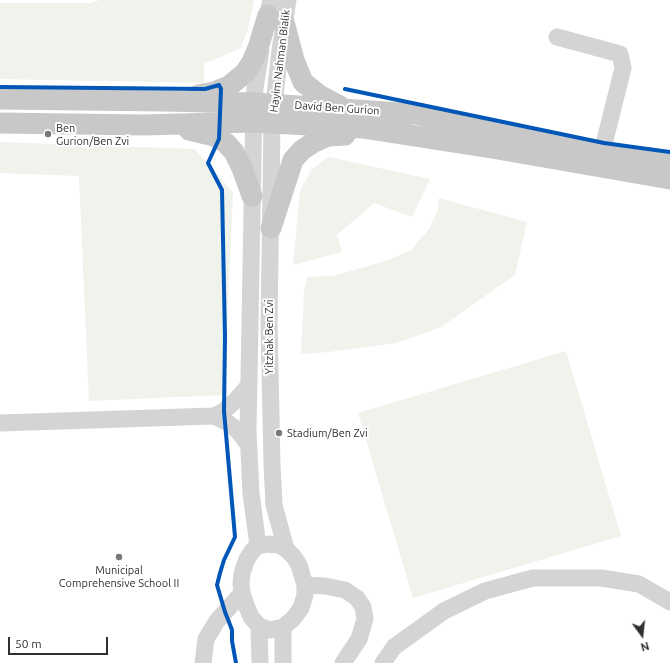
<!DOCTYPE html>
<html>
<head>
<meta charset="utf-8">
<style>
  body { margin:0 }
  #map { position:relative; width:670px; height:663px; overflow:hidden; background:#fff; font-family:Ubuntu,sans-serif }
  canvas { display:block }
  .north { position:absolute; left:622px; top:615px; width:40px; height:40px; -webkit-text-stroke:3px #fff; paint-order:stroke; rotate:165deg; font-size:11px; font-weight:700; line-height:16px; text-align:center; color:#303030 }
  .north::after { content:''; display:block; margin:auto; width:14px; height:18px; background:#303030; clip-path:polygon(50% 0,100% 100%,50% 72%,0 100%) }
  .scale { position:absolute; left:8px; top:637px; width:100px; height:18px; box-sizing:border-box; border:2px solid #303030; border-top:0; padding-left:5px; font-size:12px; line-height:14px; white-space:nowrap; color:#303030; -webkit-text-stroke:3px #fff; paint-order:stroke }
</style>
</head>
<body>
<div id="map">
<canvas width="670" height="663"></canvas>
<div class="north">N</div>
<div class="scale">50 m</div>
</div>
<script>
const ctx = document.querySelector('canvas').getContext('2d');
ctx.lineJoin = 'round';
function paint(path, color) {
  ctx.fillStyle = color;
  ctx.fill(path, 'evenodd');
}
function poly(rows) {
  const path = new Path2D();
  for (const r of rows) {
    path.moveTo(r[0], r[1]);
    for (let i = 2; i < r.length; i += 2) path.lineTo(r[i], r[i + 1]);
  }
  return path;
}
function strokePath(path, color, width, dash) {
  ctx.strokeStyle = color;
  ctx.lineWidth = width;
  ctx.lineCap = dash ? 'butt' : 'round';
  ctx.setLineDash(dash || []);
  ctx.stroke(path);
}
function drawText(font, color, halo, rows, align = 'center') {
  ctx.font = font + ' Ubuntu,sans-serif';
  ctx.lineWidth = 4;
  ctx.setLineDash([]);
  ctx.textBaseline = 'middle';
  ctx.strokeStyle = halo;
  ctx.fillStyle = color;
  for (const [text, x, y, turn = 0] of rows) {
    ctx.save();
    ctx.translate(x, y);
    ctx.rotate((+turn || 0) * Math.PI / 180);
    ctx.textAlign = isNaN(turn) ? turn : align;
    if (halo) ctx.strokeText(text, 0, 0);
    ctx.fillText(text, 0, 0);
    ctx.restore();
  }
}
const green = poly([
  [100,0,254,0,248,29,241,48,204,64,204,83,0,79,0,3,90,3],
  [0,142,195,149,233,192,224,395,89,401,79,176,0,173],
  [329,157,430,179,412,217,374,203,337,235,342,252,293,265,300,191,312,169],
  [439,198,527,222,515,275,441,327,397,343,329,352,301,354,304,292,307,277,333,276,386,261,411,250,429,229,438,210],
  [566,351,621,536,413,598,358,413]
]);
const minor = poly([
  [265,27,271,0],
  [557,37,620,54,623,68,602,152],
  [214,416,228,423,237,430,248,444],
  [0,423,214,416,224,411,235,401,249,385],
  [268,544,278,545,286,549,294,557,299,565,305,585,305,595,301,608,293,619,283,627,270,630,259,626,251,617,246,605,242,593,241,584,242,573,247,559,253,550,258,546,268,544],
  [258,546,251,493,248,432,254,103,255,88,261,51],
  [286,549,274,505,272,464,269,323,272,123,280,50,288,0],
  [305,585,325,586,345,590,357,598,363,607,365,619,359,639,343,663],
  [259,626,260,663],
  [283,627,283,663],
  [203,663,206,639,217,621,242,593],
  [383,663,394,647,444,611,485,591,533,578,601,578,639,584,670,602]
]);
const major = poly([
  [284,22,294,60,303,82,319,95,340,106],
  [198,95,214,92,229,86,245,73,252,62,258,48,268,15],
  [0,99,164,101,254,103,415,114,602,152,670,162],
  [0,123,144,125,253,122,364,128,493,148,670,179],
  [189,130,214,136,226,143,234,152,242,168,252,196],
  [271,228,293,160,302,150,314,142,328,136,345,135]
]);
const cycleway = poly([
  [0,87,205,89,219,85,221,89,219,139,208,163,222,190,225,337,224,411,235,537,224,560,220,573,217,585,225,612,229,622,232,630,232,641,236,663],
  [345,89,604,143,670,152]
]);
const markers = [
  [48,134,4,"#787878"],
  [279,433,4,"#787878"],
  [119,557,4,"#787878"]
];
const streetNames = [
  ["Hayim Nahman Bialik",280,61,-83],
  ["David Ben Gurion",337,108,4],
  ["Yitzhak Ben Zvi",269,337,-90]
];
const poiNames = [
  ["Ben",56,128],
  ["Gurion/Ben Zvi",56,141],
  ["Stadium/Ben Zvi",287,433],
  ["Municipal",119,570,"center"],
  ["Comprehensive School II",119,583,"center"]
];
paint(green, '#f0f2ec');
strokePath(minor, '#d4d4d4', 17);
strokePath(major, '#c8c8c8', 21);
strokePath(cycleway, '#0057b8', 4);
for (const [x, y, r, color] of markers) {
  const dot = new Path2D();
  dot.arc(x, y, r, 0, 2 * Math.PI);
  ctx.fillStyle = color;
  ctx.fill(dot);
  strokePath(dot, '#fff', 1.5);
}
drawText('11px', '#303030', '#fff', streetNames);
drawText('11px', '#303030', '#fff', poiNames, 'left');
</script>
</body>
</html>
